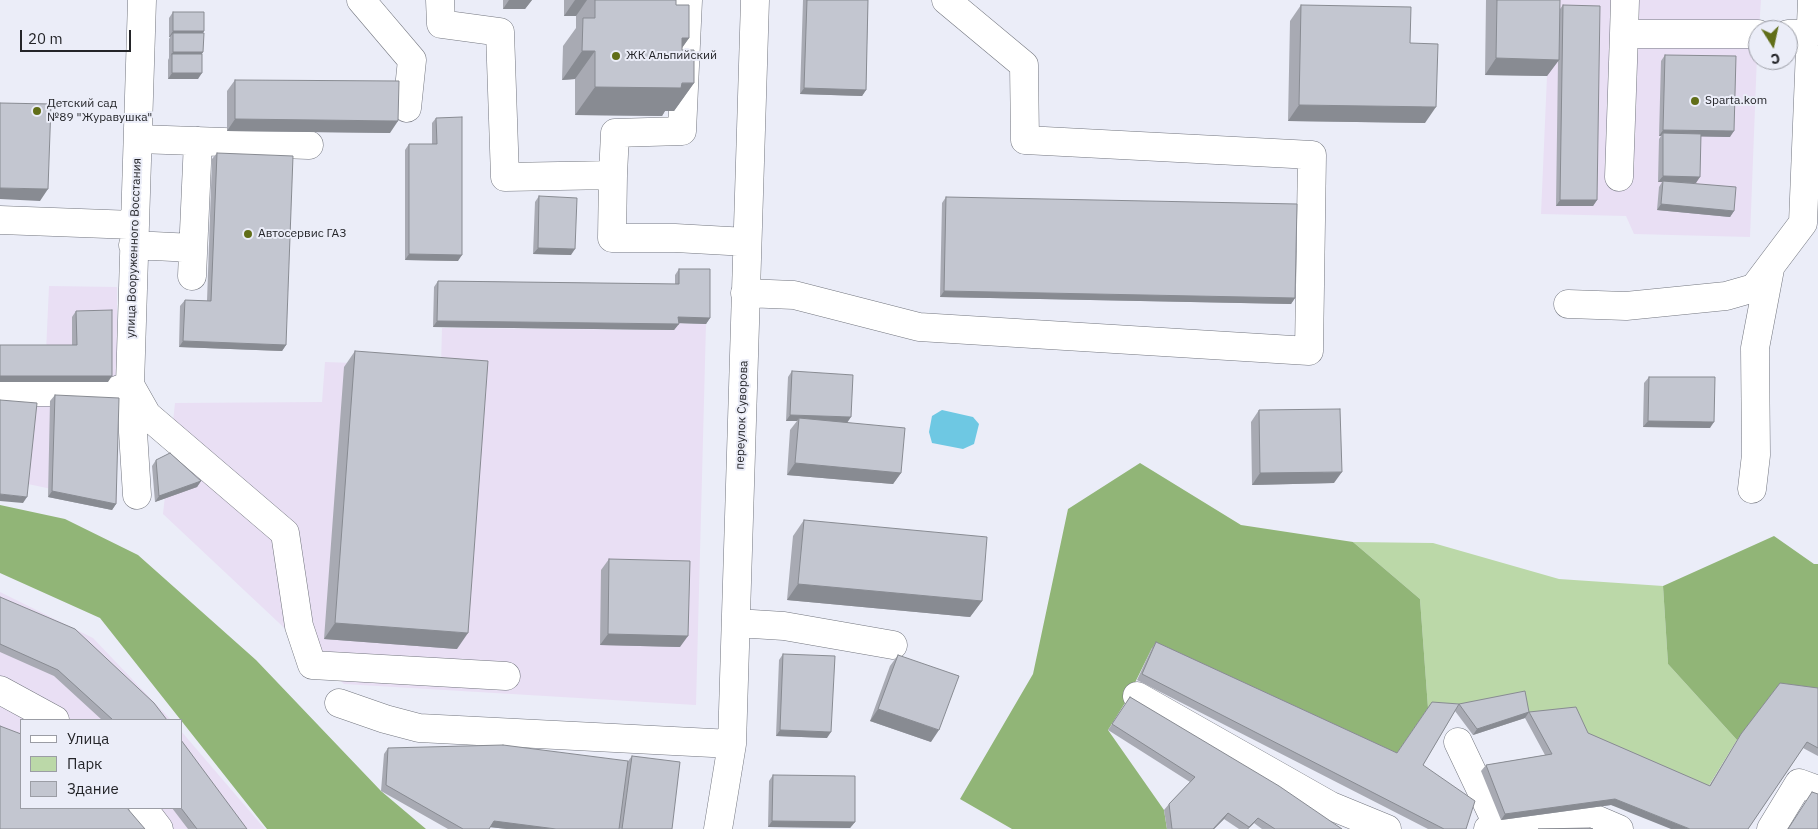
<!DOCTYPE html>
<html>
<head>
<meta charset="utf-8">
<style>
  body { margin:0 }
  #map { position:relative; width:1818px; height:829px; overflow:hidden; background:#ebedf8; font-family:"IBM Plex Sans",sans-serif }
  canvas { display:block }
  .legend { position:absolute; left:20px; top:719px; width:162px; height:90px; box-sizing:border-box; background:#ebedf8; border:1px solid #9b9da5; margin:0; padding:6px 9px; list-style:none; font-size:15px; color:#242529 }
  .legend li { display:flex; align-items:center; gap:10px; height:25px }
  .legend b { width:25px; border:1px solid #9b9da5 }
  .north { position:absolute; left:1748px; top:20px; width:50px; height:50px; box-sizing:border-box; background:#ebedf8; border:1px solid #9b9da5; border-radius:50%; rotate:170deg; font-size:14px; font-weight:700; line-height:20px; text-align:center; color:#242529 }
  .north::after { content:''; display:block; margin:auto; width:18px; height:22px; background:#616e18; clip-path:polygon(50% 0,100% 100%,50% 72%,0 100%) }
  .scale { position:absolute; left:20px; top:30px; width:111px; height:22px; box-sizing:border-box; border:2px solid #242529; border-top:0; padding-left:6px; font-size:15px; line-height:18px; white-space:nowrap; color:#242529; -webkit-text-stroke:4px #ebedf8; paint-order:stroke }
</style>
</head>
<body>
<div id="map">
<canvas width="1818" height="829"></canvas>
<ul class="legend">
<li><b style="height:6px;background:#fff"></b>Улица</li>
<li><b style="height:14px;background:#bbd8a8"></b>Парк</li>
<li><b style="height:14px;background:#c3c6d0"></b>Здание</li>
</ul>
<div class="north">С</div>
<div class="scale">20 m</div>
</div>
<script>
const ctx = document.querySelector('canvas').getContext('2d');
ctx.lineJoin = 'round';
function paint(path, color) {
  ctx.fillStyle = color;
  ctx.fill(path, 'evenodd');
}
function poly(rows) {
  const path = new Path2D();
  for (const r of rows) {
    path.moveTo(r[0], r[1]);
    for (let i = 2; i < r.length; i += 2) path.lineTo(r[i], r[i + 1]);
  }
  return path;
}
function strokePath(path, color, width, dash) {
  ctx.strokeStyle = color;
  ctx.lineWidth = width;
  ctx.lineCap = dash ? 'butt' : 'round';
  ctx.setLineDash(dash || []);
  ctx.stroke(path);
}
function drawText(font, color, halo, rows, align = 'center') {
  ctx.font = font + ' "IBM Plex Sans",sans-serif';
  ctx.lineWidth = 4;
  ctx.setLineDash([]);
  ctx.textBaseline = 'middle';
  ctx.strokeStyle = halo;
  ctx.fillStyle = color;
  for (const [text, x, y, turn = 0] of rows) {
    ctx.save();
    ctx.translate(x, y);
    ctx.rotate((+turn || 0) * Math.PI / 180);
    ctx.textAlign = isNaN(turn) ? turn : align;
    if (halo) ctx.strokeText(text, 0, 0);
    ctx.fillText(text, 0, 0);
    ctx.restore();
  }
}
const industrial = poly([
  [1549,0,1761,0,1759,30,1758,30,1750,237,1634,234,1626,216,1541,214,1547,76],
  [49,286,117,287,117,503,0,478,46,352],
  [674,323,706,324,696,705,344,684,163,514,175,403,322,402,325,362,441,366,442,328,674,330],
  [0,592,93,638,171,720,21,720,21,808,181,808,181,731,265,829,0,829]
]);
const green = poly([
  [1353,542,1433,543,1559,579,1663,586,1668,664,1737,740,1705,792,1525,718,1428,708,1420,599]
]);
const forest = poly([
  [1140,463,1241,525,1353,542,1420,599,1428,708,1393,759,1152,648,1125,703,1108,730,1164,810,1167,829,1012,829,960,799,1033,674,1068,509],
  [0,505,65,519,138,555,256,660,381,791,426,829,267,829,100,618,0,573],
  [1774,536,1814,564,1818,564,1818,694,1776,689,1737,740,1668,664,1663,586]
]);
const water = poly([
  [942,410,973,417,979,424,974,444,963,449,932,443,929,432,932,416]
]);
const minor = poly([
  [361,0,412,60,407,108],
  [440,0,441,24,500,32,505,177,613,175,612,238,675,238,747,242],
  [1625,0,1624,34,1758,34],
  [1788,34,1811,33],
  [138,139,309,145],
  [613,175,615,133,682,131,688,0],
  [1619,177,1624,34],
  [0,220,134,225],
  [1803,223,1812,0],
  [133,245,193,248],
  [192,276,198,141],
  [745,293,794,295,919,327,1309,351,1312,155,1025,140,1024,65,946,0],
  [1568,304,1626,306,1726,296,1754,288,1803,223],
  [0,392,112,392,130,385,147,415,285,533,299,626,312,665,506,676],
  [1752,489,1756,455,1755,348,1770,269],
  [137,495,130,385,142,0],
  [736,623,784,626,893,645],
  [0,690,55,720],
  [1137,696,1331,806,1387,829],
  [339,703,385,719,419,728,732,744],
  [1458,742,1496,822],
  [143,808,159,829],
  [718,829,732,744,755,0],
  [1488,829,1496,822,1584,814,1619,829],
  [1771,829,1799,783,1818,790]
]);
const wall = poly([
  [503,0,532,0,525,9,503,9],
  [564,0,676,0,676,5,689,38,682,48,682,50,694,83,674,111,665,111,662,116,575,115,575,79,562,80,563,46,576,28,576,16,564,16],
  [803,0,868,0,866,90,862,96,800,94],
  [1486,0,1560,0,1560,9,1563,5,1597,200,1593,206,1556,206,1558,61,1547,76,1485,75],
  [1301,5,1410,43,1425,123,1288,121,1290,21],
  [173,12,204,31,203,33,203,52,202,54,198,79,168,79,168,60,169,58,169,39,170,37,169,37,169,18],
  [1665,55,1730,137,1701,136,1696,183,1684,183,1734,211,1730,217,1657,210,1659,187,1662,182,1658,182,1659,139,1661,136,1659,136,1661,61],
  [235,80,390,133,227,131,227,91],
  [436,118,458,261,405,260,405,150,409,144,432,144,432,123],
  [217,153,286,345,282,351,179,347,180,306,185,300,207,301,212,159],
  [539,196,571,255,533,254,535,202],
  [946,197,1295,298,1291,304,940,297,942,203],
  [679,269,710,318,706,324,679,323,674,330,433,327,434,287,438,281,675,284,675,275],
  [76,311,108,382,0,382,0,345,72,345,72,317],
  [355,351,457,649,324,639,344,367],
  [792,371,901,473,893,484,787,475,790,430,797,421,786,421,788,377],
  [1649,377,1710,428,1643,427,1644,383],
  [55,395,116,504,112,510,48,497,50,401],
  [1259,410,1334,483,1252,485,1251,422],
  [156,460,201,481,197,487,155,502,152,466],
  [804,520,982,601,970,617,787,600,793,536],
  [609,559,680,647,600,645,601,570],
  [0,597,167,720,102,720,54,676,0,652],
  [1156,642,1397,753,1459,704,1529,712,1588,733,1709,786,1741,734,1818,688,1818,756,1803,748,1748,829,1611,805,1501,820,1481,771,1486,765,1545,755,1525,718,1473,735,1455,711,1423,765,1466,829,1428,829,1137,680,1152,648],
  [783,654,827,738,776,736,779,660],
  [898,655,931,742,870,721,890,666],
  [1130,697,1342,829,1262,829,1254,823,1248,829,1239,829,1224,819,1214,829,1167,829,1164,810,1169,804,1190,782,1108,730],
  [388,748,628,761,632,756,672,829,507,829,490,827,489,829,448,829,381,791,384,754],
  [773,775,855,822,850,828,768,827,769,781],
  [172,808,181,808,247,829,188,829]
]);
const shadedWall = poly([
  [509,0,532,0,525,9,503,9],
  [575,0,587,0,576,16,564,16],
  [173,31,204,31,200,37,173,33,170,37,169,37],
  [682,38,689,38,669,66],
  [582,51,595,51,575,79,562,80],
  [173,52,203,52,199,58,172,54,169,58],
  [1496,58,1559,60,1547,76,1485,75],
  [172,73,202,73,198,79,168,79],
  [694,83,674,111,665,111,662,116,575,115,595,87],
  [804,88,866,90,862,96,800,94],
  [1299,105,1436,107,1425,123,1288,121],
  [235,119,398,121,390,133,227,131],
  [1663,130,1734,131,1730,137,1663,136,1663,133,1661,136,1659,136],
  [1663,176,1700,177,1696,183,1663,182,1663,181,1662,182,1658,182],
  [0,188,48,189,40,201,0,199],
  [1560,200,1597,200,1593,206,1556,206],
  [1661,204,1734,211,1730,217,1657,210],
  [538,248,575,249,571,255,533,254],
  [409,254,462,255,458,261,405,260],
  [944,291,1295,298,1291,304,940,297],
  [678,317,710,318,706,324,674,323],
  [437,321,679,324,674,330,433,327],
  [183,341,286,345,282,351,179,347],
  [0,376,112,376,108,382,0,382],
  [790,415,851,417,847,423,799,418,797,421,786,421],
  [1648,421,1714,422,1710,428,1643,427],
  [795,463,901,473,893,484,787,475],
  [1342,472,1334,483,1252,485,1260,473],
  [201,481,197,487,155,502,159,496],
  [52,491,116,504,112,510,48,497],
  [0,494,27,497,23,503,0,501],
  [798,584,982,601,970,617,787,600],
  [335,623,468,633,457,649,324,639],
  [608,634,688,636,680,647,600,645],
  [878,709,939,730,931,742,870,721],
  [1529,712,1525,718,1473,735,1477,729],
  [780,730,831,732,827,738,776,736],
  [1615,799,1690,829,1671,829,1611,805,1501,820,1505,814],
  [1228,813,1224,819,1214,829,1213,829],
  [1258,818,1254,823,1248,829,1247,829],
  [494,821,556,829,507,829,489,827],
  [772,821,855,822,850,828,768,827]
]);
const building = poly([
  [595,0,676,0,676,5,689,5,689,38,682,38,682,50,694,50,694,83,682,83,681,88,595,87,595,51,582,51,583,18,595,18,595,0],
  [807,0,868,0,866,90,804,88,807,0],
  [1497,0,1560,0,1559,60,1496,58,1497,0],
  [1301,5,1411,7,1410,43,1438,44,1436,107,1299,105,1301,5],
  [1563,5,1600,6,1597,200,1560,200,1563,5],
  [173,12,204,12,204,31,173,31,173,12],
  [173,33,204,33,203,52,173,52,173,33],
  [172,54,202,54,202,73,172,73,172,54],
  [1665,55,1736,56,1734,131,1663,130,1665,55],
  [235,80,399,81,398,121,235,119,235,80],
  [0,103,51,104,48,189,0,188,0,103],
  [462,117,462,255,409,254,409,144,437,144,436,118,462,117],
  [1663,133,1701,134,1700,177,1663,176,1663,133],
  [217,153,293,156,286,345,183,341,185,300,211,301,217,153],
  [1663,181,1736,187,1734,211,1661,204,1663,181],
  [539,196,577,198,575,249,538,248,539,196],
  [946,197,1297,204,1295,298,944,291,946,197],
  [679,269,710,269,710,318,678,317,679,324,437,321,438,281,679,284,679,269],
  [112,310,112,376,0,376,0,345,77,345,76,311,112,310],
  [355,351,488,361,468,633,335,623,355,351],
  [792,371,853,375,851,417,790,415,792,371],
  [1649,377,1715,377,1714,422,1648,421,1649,377],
  [55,395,119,398,116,504,52,491,55,395],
  [0,400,37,403,27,497,0,494,0,400],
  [1340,409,1342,472,1260,473,1259,410,1340,409],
  [799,418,905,428,901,473,795,463,799,418],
  [170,453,201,481,159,496,156,460,170,453],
  [804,520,987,537,982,601,798,584,804,520],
  [609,559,690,561,688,636,608,634,609,559],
  [0,597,75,629,154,703,167,720,113,720,58,670,0,644,0,597],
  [1156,642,1397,753,1432,702,1459,704,1525,691,1529,712,1576,707,1588,733,1710,786,1741,734,1780,683,1818,688,1818,748,1807,742,1748,829,1690,829,1615,799,1505,814,1486,765,1552,754,1529,712,1477,729,1459,704,1423,765,1475,801,1466,829,1444,829,1142,674,1156,642],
  [783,654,835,656,831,732,780,730,783,654],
  [898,655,959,676,939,730,878,709,898,655],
  [1130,697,1279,786,1342,829,1275,829,1258,818,1249,827,1228,813,1213,829,1172,829,1169,804,1195,777,1112,724,1130,697],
  [0,726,21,734,21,808,127,808,145,829,0,829,0,726],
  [181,740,247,829,197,829,181,808,181,740],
  [503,745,628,761,619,829,556,829,494,821,489,829,463,829,386,785,388,748,503,745],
  [632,756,680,762,672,829,622,829,632,756],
  [773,775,855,776,855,822,772,821,773,775],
  [1812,792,1818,794,1818,829,1788,829,1812,792],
  [1590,828,1593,829,1538,829,1590,828]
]);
const markers = [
  [616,56,5,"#616e18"],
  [1695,101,5,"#616e18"],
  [37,111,5,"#616e18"],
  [248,234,5,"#616e18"]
];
const poiNames = [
  ["ЖК Альпийский",626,56],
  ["Sparta.kom",1705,101],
  ["Детский сад",47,104],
  ["№89 \"Журавушка\"",47,118],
  ["Автосервис ГАЗ",258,234]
];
const streetNames = [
  ["улица Вооруженного Восстания",134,248,-88],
  ["переулок Суворова",742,415,-88]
];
paint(industrial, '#e9dff4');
paint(green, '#bbd8a8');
paint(forest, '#91b577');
paint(water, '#6ec8e3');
strokePath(minor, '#73767f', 29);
strokePath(minor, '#fff', 28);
paint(wall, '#a8aab3');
paint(shadedWall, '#888b92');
paint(building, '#c3c6d0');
strokePath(building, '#888b92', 1);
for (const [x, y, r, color] of markers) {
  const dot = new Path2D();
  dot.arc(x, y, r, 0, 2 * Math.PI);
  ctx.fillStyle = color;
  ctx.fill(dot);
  strokePath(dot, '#ebedf8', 2);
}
drawText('12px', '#242529', '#ebedf8', poiNames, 'left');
drawText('12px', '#242529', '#ebedf8', streetNames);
</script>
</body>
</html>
